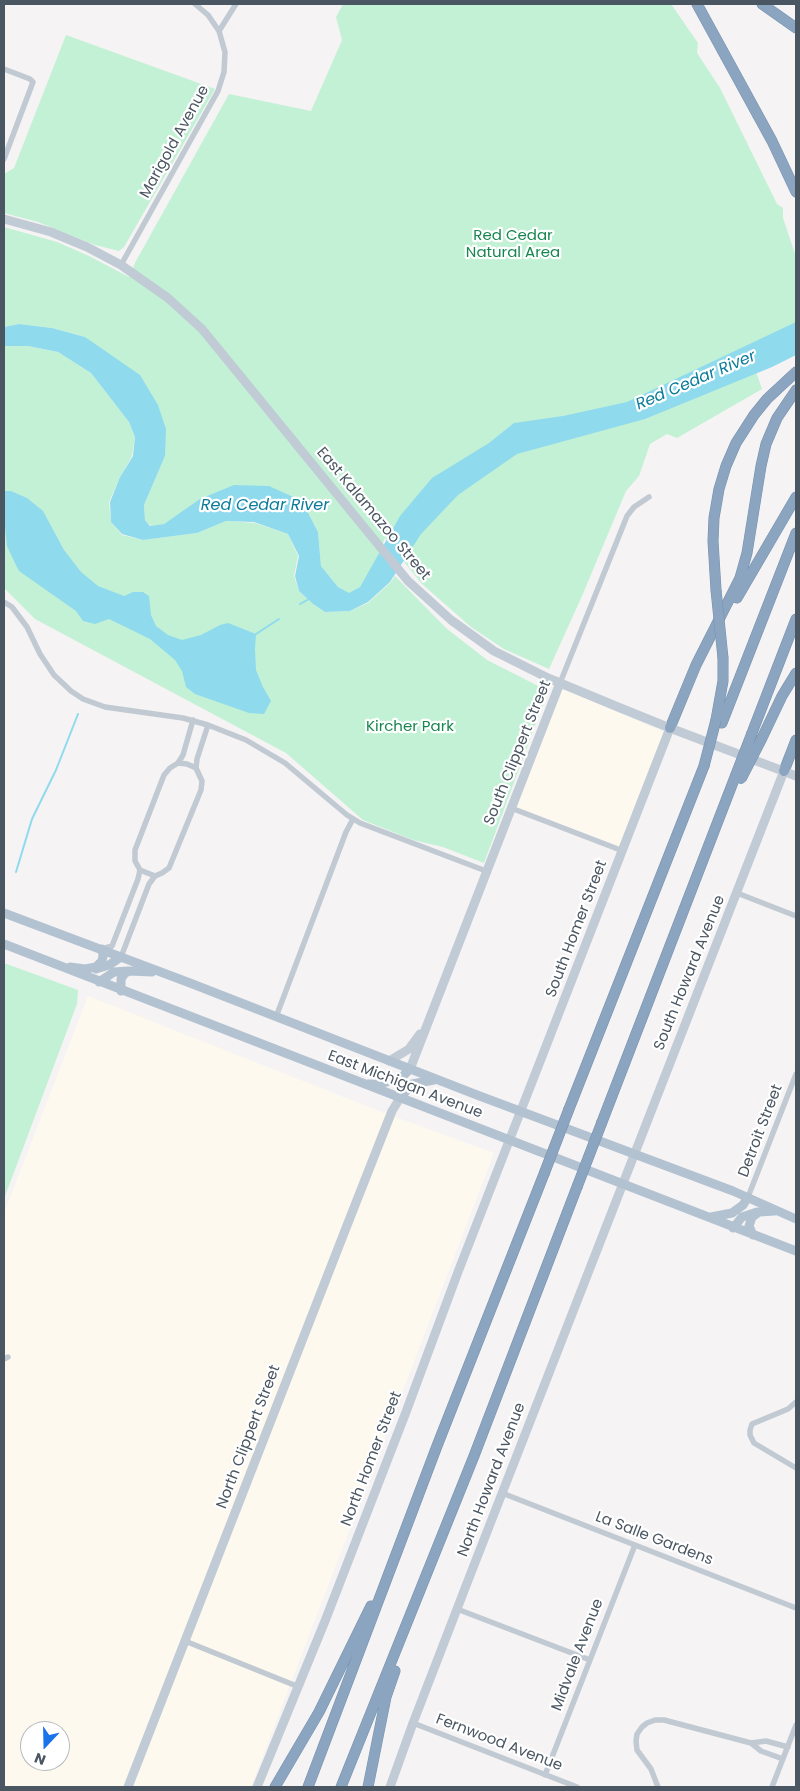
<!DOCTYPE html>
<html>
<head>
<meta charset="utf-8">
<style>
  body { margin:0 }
  #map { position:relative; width:800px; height:1791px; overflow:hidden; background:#f5f3f3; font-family:Poppins,sans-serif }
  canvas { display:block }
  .frame { position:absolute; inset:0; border:5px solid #4a5661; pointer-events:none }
  .north { position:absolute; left:20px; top:1721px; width:50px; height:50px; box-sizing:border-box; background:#fff; border:1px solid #b7bbc0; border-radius:50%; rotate:201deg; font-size:14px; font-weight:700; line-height:20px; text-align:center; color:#4a5661 }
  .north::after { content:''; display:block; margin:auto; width:18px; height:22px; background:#1a73e8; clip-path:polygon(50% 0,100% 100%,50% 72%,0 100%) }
</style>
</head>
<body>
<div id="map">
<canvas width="800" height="1791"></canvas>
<div class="frame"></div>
<div class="north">N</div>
</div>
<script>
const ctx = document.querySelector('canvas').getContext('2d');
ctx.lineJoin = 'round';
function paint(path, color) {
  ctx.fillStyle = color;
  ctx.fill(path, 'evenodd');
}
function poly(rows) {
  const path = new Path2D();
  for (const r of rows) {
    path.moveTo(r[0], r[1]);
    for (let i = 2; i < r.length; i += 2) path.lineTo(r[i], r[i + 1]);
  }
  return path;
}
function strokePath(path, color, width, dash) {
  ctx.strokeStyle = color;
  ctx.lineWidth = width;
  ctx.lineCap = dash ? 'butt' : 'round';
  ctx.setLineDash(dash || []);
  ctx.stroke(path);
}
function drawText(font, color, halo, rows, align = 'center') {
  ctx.font = font + ' Poppins,sans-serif';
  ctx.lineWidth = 4.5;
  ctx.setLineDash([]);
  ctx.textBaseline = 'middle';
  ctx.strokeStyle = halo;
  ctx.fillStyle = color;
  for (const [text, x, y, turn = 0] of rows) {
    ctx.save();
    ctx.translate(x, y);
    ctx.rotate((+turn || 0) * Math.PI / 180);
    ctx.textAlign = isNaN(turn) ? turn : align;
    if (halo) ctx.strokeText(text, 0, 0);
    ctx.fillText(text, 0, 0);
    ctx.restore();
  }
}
const commercial = poly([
  [561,688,664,732,621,847,517,807],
  [88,996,379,1111,494,1153,251,1787,4,1787,4,1213],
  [30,1731,60,1731,60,1761,30,1761]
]);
const green = poly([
  [343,4,671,4,698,43,697,53,720,88,777,204,783,208,783,218,796,257,796,331,749,352,762,389,677,438,667,434,650,444,639,476,626,491,582,596,549,669,504,649,471,627,422,584,385,538,374,566,360,587,349,594,338,587,321,566,318,532,302,501,179,514,164,524,151,526,145,520,144,505,165,456,85,337,52,328,19,324,4,327,4,227,57,242,89,256,129,277,136,261,229,94,311,111,342,40,336,17],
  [66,35,215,89,124,247,119,251,95,245,38,222,4,213,4,174,14,168],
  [4,346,28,346,58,352,91,373,129,422,135,437,132,456,120,477,109,502,111,522,122,535,143,540,197,533,226,521,255,523,288,534,298,556,294,576,299,591,313,604,325,612,350,611,368,603,391,582,395,576,446,628,487,660,548,691,484,863,443,847,413,840,363,820,286,753,35,619,4,588],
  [4,963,78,990,77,1004,4,1199]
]);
const water = poly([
  [796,322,796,355,772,367,645,419,517,454,458,495,421,534,390,582,368,602,350,611,325,612,313,604,299,591,295,576,299,556,288,534,254,522,226,521,197,533,143,540,122,534,111,522,110,502,120,477,133,456,135,437,129,422,91,373,58,352,28,346,4,346,4,327,19,324,52,328,85,337,140,375,158,405,166,429,165,456,144,505,145,520,150,526,164,524,200,499,234,485,269,486,302,501,318,532,321,566,338,587,349,593,360,587,400,516,432,478,489,443,514,423,563,416,627,402],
  [4,491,11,491,27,498,43,511,64,550,81,572,98,586,124,596,133,592,143,592,149,596,151,615,156,626,168,635,182,640,201,635,220,625,228,623,256,634,255,649,256,670,263,687,271,701,264,714,249,713,195,694,186,687,182,671,175,660,150,639,109,619,95,624,83,621,76,611,19,571,13,559,7,546,4,516]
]);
const stream = poly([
  [300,604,309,599],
  [256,634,279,619],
  [16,872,32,819,56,770,78,714]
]);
const street = poly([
  [219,31,236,4],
  [4,69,30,79,33,82,4,159],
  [121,265,218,91,224,72,225,52,219,31,208,15,195,4],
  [4,602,12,607,27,627,40,654,54,675,71,691,83,699,105,707,183,718,208,725,246,740,285,763,347,815,360,823,486,871],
  [560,683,627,516,634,507,649,497],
  [178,763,187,764,196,768,202,781,201,790,169,868,162,873,155,876,140,870,135,861,135,850,164,775,170,768,178,763],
  [178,763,183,755,193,720],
  [196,768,197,759,208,725],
  [511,808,623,851],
  [737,893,796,916],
  [102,949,112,946,138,879,140,870],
  [121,957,149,884,155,876],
  [276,1017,346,832,353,819],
  [748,1197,796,1074],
  [4,1359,8,1357],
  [796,1402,788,1409,752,1424,750,1430,750,1435,754,1443,796,1468],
  [502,1493,796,1608],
  [457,1609,590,1660],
  [185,1641,299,1687],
  [413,1723,577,1787],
  [751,1743,761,1751,783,1759],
  [545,1775,635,1545],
  [658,1787,651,1769,637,1750,636,1741,637,1734,642,1727,647,1723,655,1720,664,1720,751,1743,766,1741,788,1747],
  [772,1787,796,1725]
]);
const secondary = poly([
  [4,219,51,232,87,247,121,265,168,298,202,329,408,581,451,620,494,651,548,678,618,707,670,728,796,776],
  [389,1061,409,1049,420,1034],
  [410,1069,560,683],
  [128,1787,346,1228,392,1111,400,1098],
  [257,1787,325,1621,406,1412,458,1272,670,728],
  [390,1787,413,1723,469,1578,784,771]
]);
const primary = poly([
  [4,913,190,983,477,1095,733,1191,796,1219],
  [4,944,796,1251],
  [70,967,85,969,96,967,102,961,103,956,102,949],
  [96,969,109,965,121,957],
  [99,982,114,972,128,971],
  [121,991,121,979,125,973,130,971,152,972],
  [368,1084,377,1084,395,1080,402,1077,410,1069],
  [400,1098,412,1084,434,1080],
  [711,1217,732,1213,743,1205,748,1197],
  [733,1228,742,1217,757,1212],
  [753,1235,749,1226,752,1217,759,1212,775,1211]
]);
const highway = poly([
  [697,4,772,141,796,192],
  [762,4,796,28],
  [716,590,713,541,714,518,719,489,726,466,736,443,754,415,767,399,796,372],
  [737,598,796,497],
  [716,720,723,681,723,658],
  [722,723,796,533],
  [670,728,696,665,740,578,747,553,761,466,766,444,777,418,796,390],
  [752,733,796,619],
  [762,738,782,696,796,673],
  [784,771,796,740],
  [569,1109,704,766],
  [602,1122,735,777],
  [275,1787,319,1712,371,1606],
  [308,1787,437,1446,544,1174],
  [341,1787,474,1456,577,1187],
  [368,1787,386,1697,395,1671]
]);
const highwayBridge = poly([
  [716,590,723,658],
  [704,766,716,720],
  [735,777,752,733],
  [741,779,762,738],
  [544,1174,569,1109],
  [577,1187,602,1122]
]);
const streetNames = [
  ["Marigold Avenue",175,142,-61],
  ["East Kalamazoo Street",373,514,50],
  ["South Clippert Street",518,753,-68],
  ["South Homer Street",577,929,-69],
  ["South Howard Avenue",690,973,-68],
  ["East Michigan Avenue",405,1085,21],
  ["Detroit Street",761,1131,-69],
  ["North Clippert Street",249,1437,-69],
  ["North Homer Street",372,1459,-69],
  ["North Howard Avenue",492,1480,-69],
  ["La Salle Gardens",654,1539,21],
  ["Midvale Avenue",578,1655,-69],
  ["Fernwood Avenue",499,1743,21]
];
const parkNames = [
  ["Red Cedar",513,236],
  ["Natural Area",513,253],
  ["Kircher Park",410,727]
];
const waterNames = [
  ["Red Cedar River",696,381,-23],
  ["Red Cedar River",265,506]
];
paint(commercial, '#fdf9ef');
paint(green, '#c3f1d5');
paint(water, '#90daee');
strokePath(stream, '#90daee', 2);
strokePath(highway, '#7690ad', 11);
strokePath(street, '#c1cad2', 5.5);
strokePath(secondary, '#c1cbd6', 9);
strokePath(primary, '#b3c2d1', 9);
strokePath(highway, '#8ba5c1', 10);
strokePath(highwayBridge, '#7690ad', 11, []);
strokePath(highwayBridge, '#8ba5c1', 10);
drawText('15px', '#4a5661', '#fff', streetNames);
drawText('15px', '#17864f', '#fff', parkNames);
drawText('italic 16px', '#0c7c9b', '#fff', waterNames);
</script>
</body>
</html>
